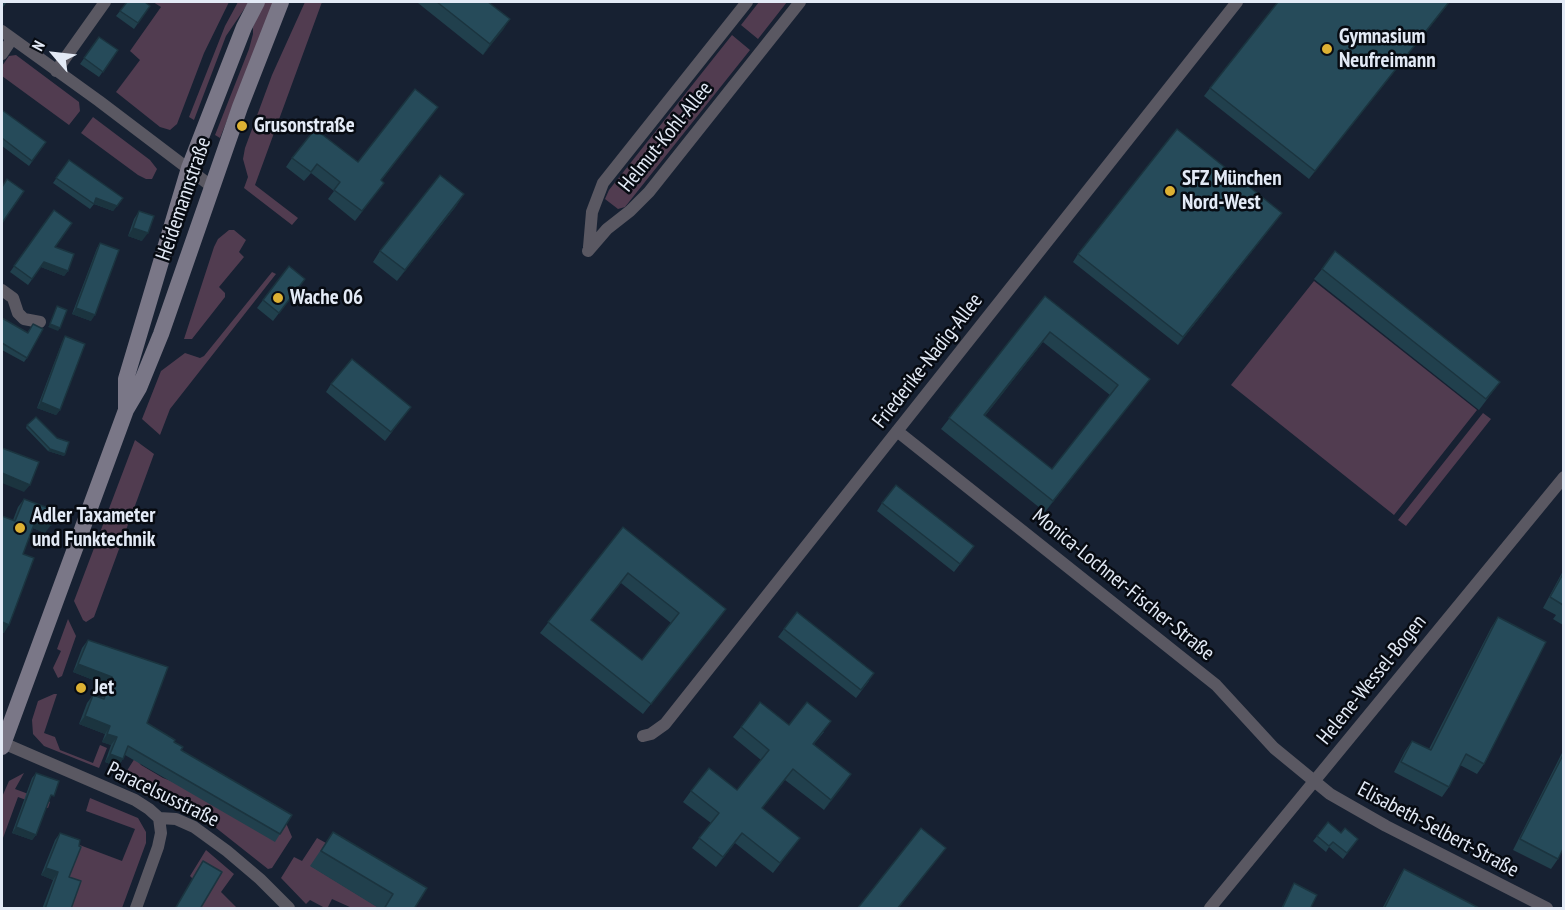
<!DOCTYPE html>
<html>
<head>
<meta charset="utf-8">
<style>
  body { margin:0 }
  #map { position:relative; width:1565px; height:910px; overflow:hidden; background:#172132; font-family:"PT Sans Narrow",sans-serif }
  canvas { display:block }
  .frame { position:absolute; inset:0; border:3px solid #e3eaf6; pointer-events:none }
  .north { position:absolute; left:24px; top:24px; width:60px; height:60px; -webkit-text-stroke:4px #070b12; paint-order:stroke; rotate:298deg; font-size:16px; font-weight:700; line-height:24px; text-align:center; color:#e3eaf6 }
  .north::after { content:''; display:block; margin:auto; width:21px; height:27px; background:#e3eaf6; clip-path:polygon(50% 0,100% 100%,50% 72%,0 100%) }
</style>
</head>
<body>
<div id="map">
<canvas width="1565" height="910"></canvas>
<div class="frame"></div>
<div class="north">N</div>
</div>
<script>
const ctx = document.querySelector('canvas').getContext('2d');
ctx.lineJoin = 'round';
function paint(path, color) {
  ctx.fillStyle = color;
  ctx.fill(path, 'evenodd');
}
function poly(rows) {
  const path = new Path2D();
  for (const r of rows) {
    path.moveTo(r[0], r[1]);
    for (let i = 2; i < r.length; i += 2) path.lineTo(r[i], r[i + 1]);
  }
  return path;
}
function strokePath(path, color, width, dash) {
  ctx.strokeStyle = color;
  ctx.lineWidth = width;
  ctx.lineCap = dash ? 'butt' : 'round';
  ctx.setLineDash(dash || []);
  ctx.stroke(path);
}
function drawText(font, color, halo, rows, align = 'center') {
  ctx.font = font + ' "PT Sans Narrow",sans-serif';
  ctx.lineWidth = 5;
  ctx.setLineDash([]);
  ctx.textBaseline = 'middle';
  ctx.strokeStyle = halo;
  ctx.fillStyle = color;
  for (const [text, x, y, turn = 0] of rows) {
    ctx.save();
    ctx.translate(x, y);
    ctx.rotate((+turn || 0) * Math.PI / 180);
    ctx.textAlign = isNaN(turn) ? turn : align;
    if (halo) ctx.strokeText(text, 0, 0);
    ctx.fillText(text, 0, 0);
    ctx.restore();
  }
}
const green = poly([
  [153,2,229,2,204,53,177,124,170,130,160,127,116,92,140,60,130,51,161,7],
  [238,2,249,2,226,36,194,120,189,117,225,26],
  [264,2,274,2,220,138,215,135,249,49,253,34,253,27],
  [305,2,322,2,255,185,298,218,292,225,244,188,248,177,243,159,245,148,272,75],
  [759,2,787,2,758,39,741,25],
  [732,35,750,50,625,207,618,209,605,199,609,190],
  [16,55,79,102,80,111,69,125,2,76,2,66,9,56],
  [93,117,150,160,157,169,152,179,146,179,138,175,81,133],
  [229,230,234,230,246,240,239,252,244,257,219,287,225,293,225,297,192,339,184,339,214,247,218,239],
  [272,272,276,274,170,409,160,435,142,419,161,371,185,353,200,358,204,356],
  [1314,281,1477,410,1394,515,1231,385],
  [1483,413,1491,419,1406,526,1398,520],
  [135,440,154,454,94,617,86,622,83,620,74,601],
  [68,619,76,636,62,676,58,678,53,668,61,651,57,649],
  [54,694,57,694,44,733,55,737,60,750,93,763,100,745,107,748,99,768,44,746,33,734,32,720,38,701],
  [135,758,141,765,163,778,286,823,292,837,272,868,268,869,201,816,151,789,123,777],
  [24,773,15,789,50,802,48,808,18,797,3,838,2,797,9,781],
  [90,798,138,818,146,832,146,843,122,908,69,908,64,884,69,841,122,861,135,829,86,811],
  [317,838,335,848,311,866,378,907,377,908,352,908,332,899,328,907,325,908,310,900,306,904,281,878,294,857,302,861],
  [206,850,234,874,221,892,237,908,200,908,192,878,190,876]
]);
const street = poly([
  [2,31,99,101,211,186],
  [2,54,12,39],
  [56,71,105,2],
  [589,247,592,212,603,183,747,2],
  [588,251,607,229,630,211,649,192,800,2],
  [2,290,13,298,18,313,24,319,40,322],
  [897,431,1216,685,1274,748,1330,794,1386,826,1547,908],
  [643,736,651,734,665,724,1237,2],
  [3,743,135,800,149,809,159,818,176,819,194,827,227,851,260,879,289,908],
  [136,908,158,847,161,833,159,818],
  [1210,908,1564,477]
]);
const secondary = poly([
  [126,409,126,379,189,168,244,27,257,2],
  [2,747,126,410,139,388,161,334,240,107,281,2]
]);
const wall = poly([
  [2,2,7,2,3,7,2,6],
  [127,2,150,6,134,29,116,16],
  [419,2,488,2,510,19,483,55,418,3],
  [1449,2,1309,179,1204,96,1210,88],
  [99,37,118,50,99,77,80,64],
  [438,107,381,181,384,183,355,221,328,199,334,191,311,173,304,181,286,167,292,158,358,162],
  [2,110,46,142,29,166,2,146],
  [69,160,123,198,113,211,94,204,90,209,53,183],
  [457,205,397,281,373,262,380,251],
  [54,210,55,247,68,271,64,276,41,267,28,285,10,272],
  [139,211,142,241,128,236,134,219],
  [1276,221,1178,345,1073,262,1078,254],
  [100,243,91,321,72,314,97,248],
  [1322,269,1500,382,1479,410,1314,279],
  [299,287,273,321,257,308,263,300],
  [1045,296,1142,389,1045,512,941,429],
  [1043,342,1110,395,1052,469,985,416],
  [2,318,27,333,33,324,27,358,24,362,2,350],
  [65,336,60,410,56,415,37,408,62,342],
  [331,384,411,407,385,441,326,392],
  [27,425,65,454,64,456,48,451,26,428],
  [24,499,45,533,33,528,23,554,4,633,2,632,2,516,13,520,18,507],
  [882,503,974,546,954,572,877,511],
  [623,527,726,609,643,714,540,633],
  [621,583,671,623,642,660,591,620],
  [1563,571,1563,625,1553,619,1556,615,1543,608],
  [1498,617,1484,764,1477,774,1460,765,1449,787,1442,797,1394,772,1405,751,1412,741,1429,749,1491,628],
  [784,629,869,681,856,698,778,637],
  [88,640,147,723,174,742,181,750,280,834,275,842,125,755,118,767,105,762,111,745,102,742,105,734,79,724,87,703,93,695,101,698,106,685,73,672,82,648],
  [789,725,824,732,814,744,851,774,824,810,785,780,762,808,800,838,773,873,735,843,716,867,692,848,711,823,683,802,691,791,737,790,761,760,733,737,741,727],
  [1563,751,1563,849,1558,859,1551,869,1513,850],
  [36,773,50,802,48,801,36,835,32,840,12,833,32,778],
  [333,832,414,909,380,909,310,866],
  [60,833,69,877,71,909,42,909,53,880,41,875,55,840],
  [1317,836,1358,839,1343,859,1329,847,1326,852,1313,841],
  [1404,869,1481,909,1382,909,1400,875],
  [1294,883,1310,909,1281,909]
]);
const shadedWall = poly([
  [1449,2,1450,2,1309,179,1315,171],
  [510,19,503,30,483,55,490,44],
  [464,194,457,205,397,281,405,270],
  [96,198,117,206,113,211,92,203],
  [1282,213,1276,221,1178,345,1183,337],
  [133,228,148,233,142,241,128,236],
  [44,262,68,271,64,276,41,267],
  [76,308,95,315,91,321,72,314],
  [50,324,60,328,58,331,48,327],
  [1050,332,1043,342,977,426,984,415],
  [1150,379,1142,389,1045,512,1053,501],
  [41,402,60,410,56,415,37,408],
  [50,449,65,454,64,456,48,451],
  [2,473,30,485,24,492,2,483],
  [36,519,51,525,45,533,30,527],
  [628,573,621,583,583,630,591,620],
  [726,609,718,620,643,714,651,704],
  [2,622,9,625,4,633,2,632],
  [78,664,112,677,106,685,73,672],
  [85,716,110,726,105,734,79,724],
  [107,734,117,737,111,745,102,742],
  [110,754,123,759,118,767,105,762],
  [793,769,785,780,754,819,762,808],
  [851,774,844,785,824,810,831,800],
  [16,827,36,835,32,840,12,833],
  [742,833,735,843,716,867,723,857],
  [946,848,898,909,897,909],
  [46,868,58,872,53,880,41,875]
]);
const building = poly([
  [127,2,145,2,150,6,138,23,120,11,127,2],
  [437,2,488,2,510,19,490,44,437,2],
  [1278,2,1449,2,1315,171,1210,88,1278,2],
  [99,37,118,50,103,72,84,58,99,37],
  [415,89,438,107,381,180,384,183,362,211,334,190,340,182,317,164,311,172,292,158,315,129,358,162,415,89],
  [2,110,46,142,32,161,2,138,2,110],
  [1177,129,1282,213,1183,337,1078,254,1177,129],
  [69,160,123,198,117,206,96,198,94,204,56,178,69,160],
  [440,175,464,194,405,270,380,251,440,175],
  [7,179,24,191,2,223,2,187,7,179],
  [54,210,72,223,55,247,74,254,68,271,44,262,32,279,14,266,54,210],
  [139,211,154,216,148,233,133,228,139,211],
  [100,243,119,250,95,315,76,308,100,243],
  [1335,251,1500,382,1486,399,1322,269,1335,251],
  [289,266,305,279,279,313,263,300,289,266],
  [1045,296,1150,379,1053,501,949,418,1045,296],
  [1050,332,1118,385,1052,469,984,415,1050,332],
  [57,306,67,310,60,328,50,324,57,306],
  [2,318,28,333,33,324,43,329,27,358,2,343,2,318],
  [65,336,85,344,60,410,41,402,65,336],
  [352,359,411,407,391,432,331,384,352,359],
  [36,417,57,438,69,442,65,454,50,449,27,425,36,417],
  [2,448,39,462,30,485,2,473,2,448],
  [896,485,974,546,960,564,882,503,896,485],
  [24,499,56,511,51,525,36,519,23,554,34,558,9,625,2,622,2,516,15,521,24,499],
  [623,527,726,609,651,704,548,622,623,527],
  [628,573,679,613,642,660,591,620,628,573],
  [1563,574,1563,605,1550,597,1563,574],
  [797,612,874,673,861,690,784,629,797,612],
  [1498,617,1546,642,1484,764,1466,754,1449,787,1401,762,1412,741,1431,750,1498,617],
  [88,640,168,667,147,723,175,740,174,742,183,747,181,750,292,815,280,834,128,746,123,759,110,754,117,737,107,734,110,726,85,716,93,695,104,699,112,677,78,664,88,640],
  [760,702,789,725,807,702,831,721,813,744,851,774,831,800,793,769,762,808,800,838,780,863,742,833,723,857,699,838,719,813,691,791,709,768,737,790,769,750,741,727,760,702],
  [1563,755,1563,849,1558,859,1520,839,1563,755],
  [36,773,59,781,54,796,51,795,36,835,16,827,36,773],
  [1328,822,1341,833,1345,828,1358,839,1347,853,1333,842,1329,846,1317,836,1328,822],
  [921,828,946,848,897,909,857,909,921,828],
  [333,832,427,888,414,909,384,909,393,894,321,851,333,832],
  [60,833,80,840,79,846,81,847,69,877,81,881,71,909,45,909,58,872,46,868,60,833],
  [203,861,222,872,200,909,175,909,203,861],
  [1404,869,1481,909,1384,909,1404,869],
  [1294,883,1317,895,1310,909,1282,909,1294,883]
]);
const markers = [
  [1327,49,6,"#ddb133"],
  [242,126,6,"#ddb133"],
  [1170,191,6,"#ddb133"],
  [278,298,6,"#ddb133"],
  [20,528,6,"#ddb133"],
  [81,688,6,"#ddb133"]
];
const poiNames = [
  ["Gymnasium",1339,37],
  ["Neufreimann",1339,61],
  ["Grusonstraße",254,126],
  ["SFZ München",1182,179],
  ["Nord-West",1182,203],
  ["Wache 06",290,298],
  ["Adler Taxameter",32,516],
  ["und Funktechnik",32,540],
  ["Jet",93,688]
];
const streetNames = [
  ["Helmut-Kohl-Allee",666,137,-51],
  ["Heidemannstraße",184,199,-71],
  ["Friederike-Nadig-Allee",928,361,-52],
  ["Monica-Lochner-Fischer-Straße",1123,585,39],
  ["Helene-Wessel-Bogen",1372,680,-51],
  ["Paracelsusstraße",163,795,26],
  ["Elisabeth-Selbert-Straße",1438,830,28]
];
paint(green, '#513c50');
strokePath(street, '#5a5862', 12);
strokePath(secondary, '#7a7787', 16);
paint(wall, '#21404d');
paint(shadedWall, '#1b343f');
paint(building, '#264b5a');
strokePath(building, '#1b343f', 1.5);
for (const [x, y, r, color] of markers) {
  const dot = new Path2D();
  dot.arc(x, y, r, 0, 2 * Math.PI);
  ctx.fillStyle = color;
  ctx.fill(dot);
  strokePath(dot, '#070b12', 2);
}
drawText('bold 21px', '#e3eaf6', '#070b12', poiNames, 'left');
drawText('21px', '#e3eaf6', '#070b12', streetNames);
</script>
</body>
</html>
